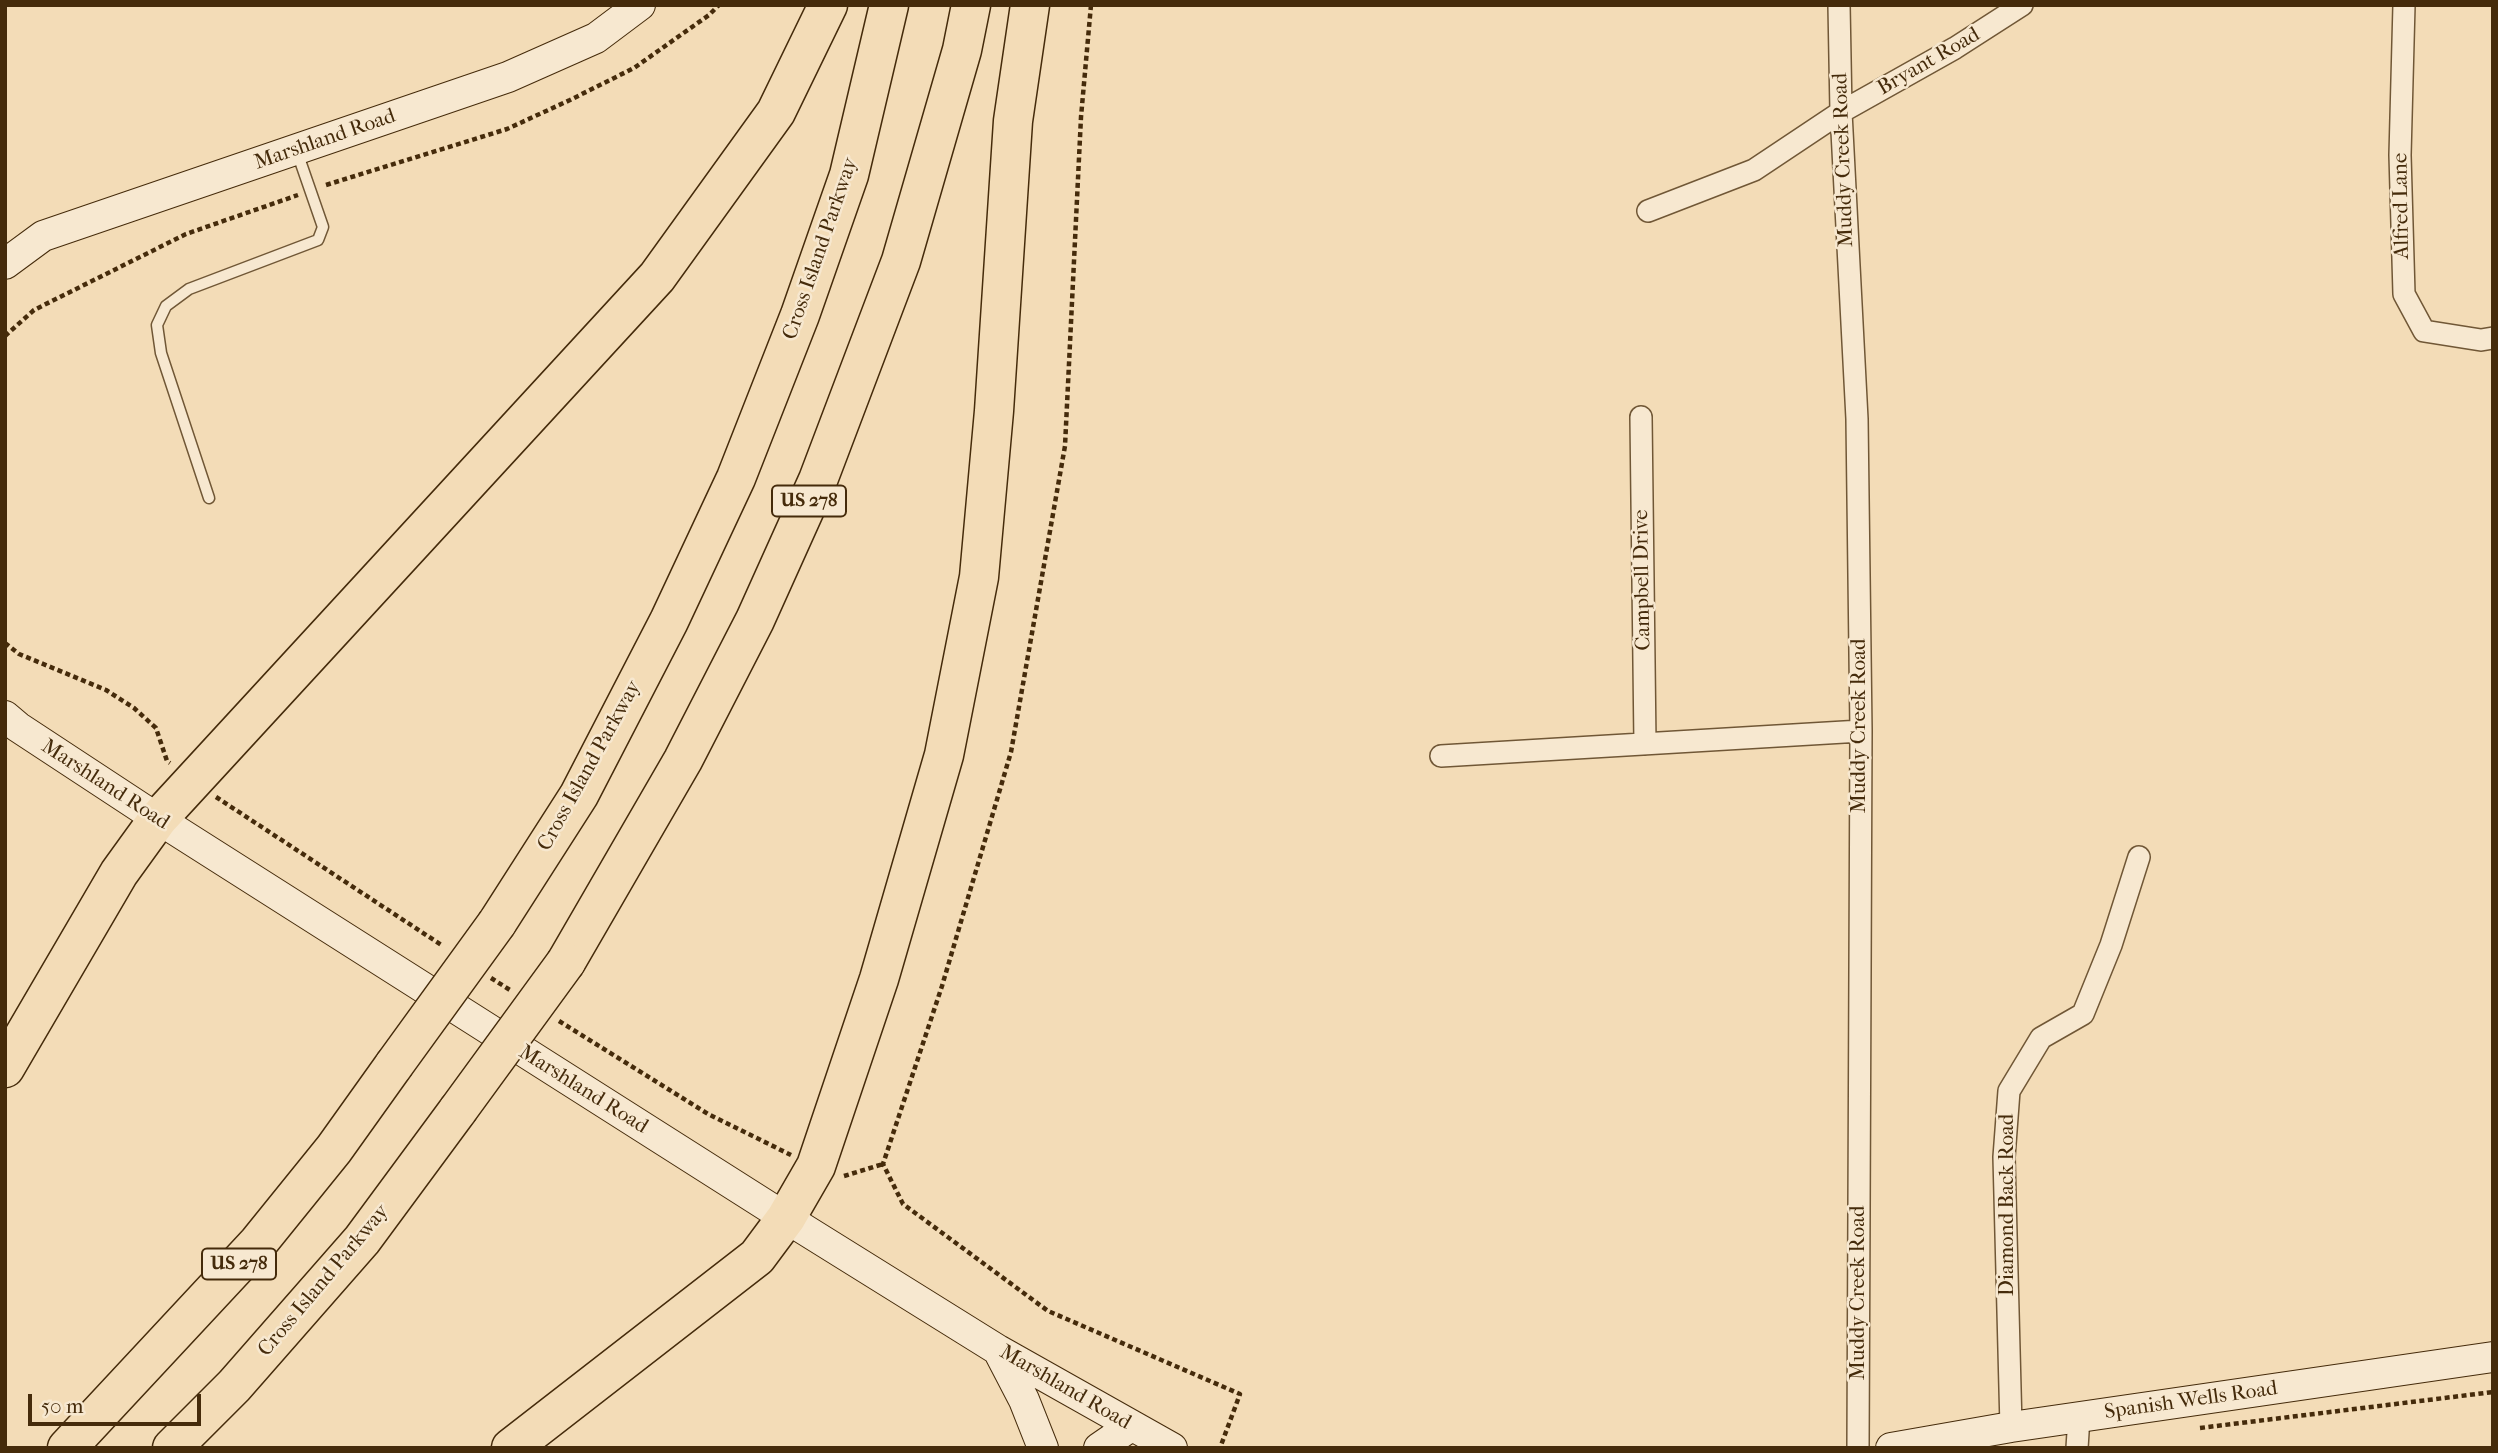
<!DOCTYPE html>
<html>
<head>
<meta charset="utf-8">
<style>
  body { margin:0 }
  #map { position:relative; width:2498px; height:1453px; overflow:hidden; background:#f3dcb7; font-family:"IM FELL French Canon",serif }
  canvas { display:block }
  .frame { position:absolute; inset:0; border:7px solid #452b0b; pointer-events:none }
  .scale { position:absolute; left:28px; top:1394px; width:173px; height:32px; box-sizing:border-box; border:4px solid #452b0b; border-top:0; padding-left:9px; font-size:21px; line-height:24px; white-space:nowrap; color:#452b0b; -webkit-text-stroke:5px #f7e8d0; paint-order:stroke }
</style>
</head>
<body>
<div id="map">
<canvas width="2498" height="1453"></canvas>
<div class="frame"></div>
<div class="scale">50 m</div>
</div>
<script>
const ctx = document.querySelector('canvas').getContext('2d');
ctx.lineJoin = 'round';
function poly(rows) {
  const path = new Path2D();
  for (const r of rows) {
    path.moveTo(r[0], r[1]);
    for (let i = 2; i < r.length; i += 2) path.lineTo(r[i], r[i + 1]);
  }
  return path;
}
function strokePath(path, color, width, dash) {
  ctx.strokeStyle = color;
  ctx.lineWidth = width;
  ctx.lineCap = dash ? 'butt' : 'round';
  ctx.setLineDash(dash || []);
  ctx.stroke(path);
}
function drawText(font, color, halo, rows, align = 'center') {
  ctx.font = font + ' "IM FELL French Canon",serif';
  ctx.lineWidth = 5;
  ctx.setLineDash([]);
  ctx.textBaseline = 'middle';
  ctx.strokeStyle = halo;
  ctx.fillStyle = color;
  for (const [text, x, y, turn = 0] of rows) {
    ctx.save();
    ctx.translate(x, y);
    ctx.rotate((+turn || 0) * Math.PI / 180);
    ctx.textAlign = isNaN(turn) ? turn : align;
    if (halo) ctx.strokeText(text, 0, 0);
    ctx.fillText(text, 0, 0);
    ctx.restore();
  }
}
const path = poly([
  [1091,5,1081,117,1065,446,1011,752,942,986,883,1164,903,1204,1048,1311,1240,1394,1220,1448],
  [326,185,507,129,570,100,634,68,709,15,719,5],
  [5,336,34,310,186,234,298,195],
  [5,643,19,654,106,690,134,708,156,728,167,761,170,763],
  [216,797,443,946],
  [491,978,510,990],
  [559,1021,708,1114,791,1155],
  [844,1176,883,1164],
  [2200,1428,2493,1392]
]);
const lane = poly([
  [209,498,161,353,157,325,166,306,189,289,318,240,323,227,297,152]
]);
const street = poly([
  [1839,5,1841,112,1857,419,1861,731,1858,1448],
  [2404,5,2400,155,2404,294,2424,331,2481,340,2493,338],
  [1648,211,1754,170,1841,112,1955,48,2022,5],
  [1641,417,1645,744],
  [1441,756,1861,731],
  [2011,1427,2004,1157,2009,1091,2041,1038,2083,1014,2111,945,2139,857],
  [2077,1448,2079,1417]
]);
const secondary = poly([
  [5,264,43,236,508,77,596,38,640,5],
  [5,716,18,727,158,819,786,1218,998,1350,1172,1448],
  [998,1350,1024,1400,1043,1448],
  [1099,1448,1131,1426],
  [1891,1448,2011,1427,2493,1357]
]);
const highway = poly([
  [497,923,579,795,669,621,736,478,800,315,849,175,889,5],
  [566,962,683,760,755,620,818,480,901,261,962,50,971,5],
  [5,1068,119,873,158,819,657,277,776,112,828,5],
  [67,1448,258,1243,334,1149,394,1065],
  [172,1448,234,1386,362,1240,458,1110],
  [511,1448,757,1257,786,1218,816,1166,879,979,944,755,979,577,994,411,1013,121,1030,5]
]);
const highwayBridge = poly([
  [394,1065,497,923],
  [458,1110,566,962]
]);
const shields = [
  [809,501,74],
  [239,1264,74]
];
const shieldNames = [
  ["US 278",809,501],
  ["US 278",239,1264]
];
const streetNames = [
  ["Bryant Road",1929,62,-30],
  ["Marshland Road",325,140,-19],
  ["Muddy Creek Road",1844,160,-92],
  ["Alfred Lane",2402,206,-91],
  ["Cross Island Parkway",821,249,-71],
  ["Campbell Drive",1643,580,-91],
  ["Muddy Creek Road",1860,726,-90],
  ["Cross Island Parkway",590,766,-61],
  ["Marshland Road",105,785,33],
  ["Marshland Road",583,1090,32],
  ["Diamond Back Road",2008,1205,-90],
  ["Cross Island Parkway",324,1281,-50],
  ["Muddy Creek Road",1859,1293,-90],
  ["Marshland Road",1065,1388,30],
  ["Spanish Wells Road",2191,1401,-8]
];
strokePath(lane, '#705736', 13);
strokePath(street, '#705736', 24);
strokePath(secondary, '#452b0b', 32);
strokePath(highway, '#452b0b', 41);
strokePath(path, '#452b0b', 4.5, [5, 3.5]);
strokePath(lane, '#f7e8d0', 10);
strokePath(street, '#f7e8d0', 21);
strokePath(secondary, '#f7e8d0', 30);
strokePath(highway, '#f3dcb7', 38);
strokePath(highwayBridge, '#452b0b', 41, []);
strokePath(highwayBridge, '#f3dcb7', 38);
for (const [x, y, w] of shields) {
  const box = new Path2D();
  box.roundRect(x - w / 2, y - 15.5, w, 31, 5);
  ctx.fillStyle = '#f7e8d0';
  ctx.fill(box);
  strokePath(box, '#452b0b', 2);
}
drawText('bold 19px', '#452b0b', null, shieldNames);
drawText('21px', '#452b0b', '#f7e8d0', streetNames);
</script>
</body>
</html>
